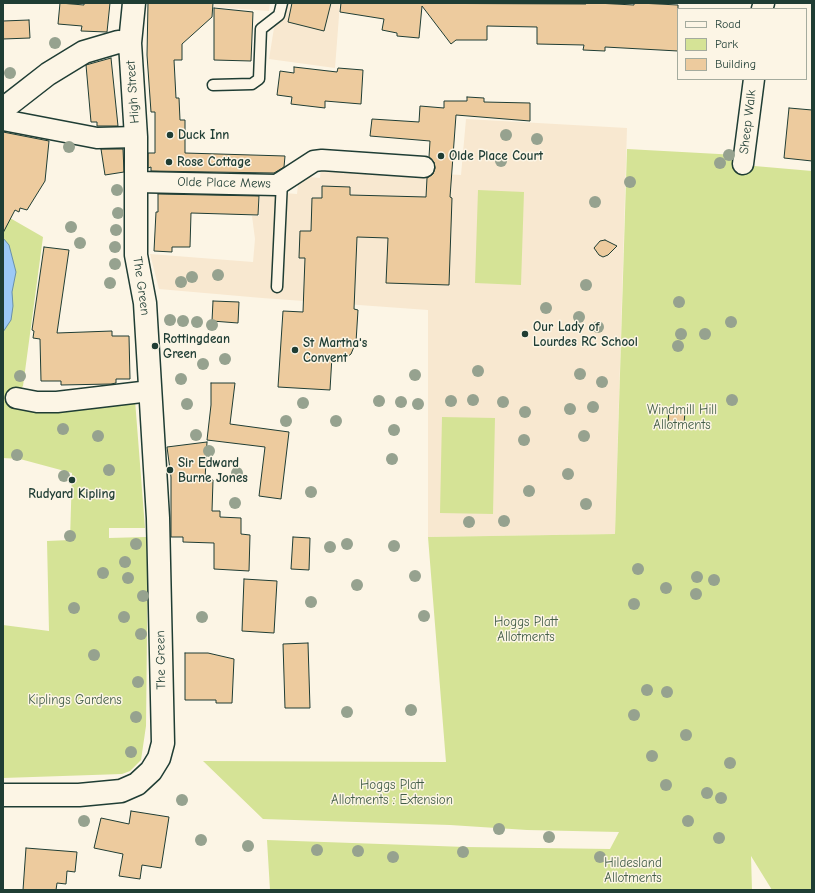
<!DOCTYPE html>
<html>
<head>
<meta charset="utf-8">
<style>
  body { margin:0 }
  #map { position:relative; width:815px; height:893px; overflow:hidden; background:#fcf5e5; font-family:"Comic Neue",sans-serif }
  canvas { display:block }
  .frame { position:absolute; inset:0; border:4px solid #1f3d34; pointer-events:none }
  .legend { position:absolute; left:677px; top:8px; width:130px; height:72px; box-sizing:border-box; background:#fcf5e5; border:1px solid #a4ab9e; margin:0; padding:5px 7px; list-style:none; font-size:12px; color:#1f3d34 }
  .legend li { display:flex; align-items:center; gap:8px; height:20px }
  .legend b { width:20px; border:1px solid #a4ab9e }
</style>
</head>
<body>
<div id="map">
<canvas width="815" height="893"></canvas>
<div class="frame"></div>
<ul class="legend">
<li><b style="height:5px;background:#fcf5e5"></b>Road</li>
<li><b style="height:11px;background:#d5e396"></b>Park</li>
<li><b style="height:11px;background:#edcb9e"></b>Building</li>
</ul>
</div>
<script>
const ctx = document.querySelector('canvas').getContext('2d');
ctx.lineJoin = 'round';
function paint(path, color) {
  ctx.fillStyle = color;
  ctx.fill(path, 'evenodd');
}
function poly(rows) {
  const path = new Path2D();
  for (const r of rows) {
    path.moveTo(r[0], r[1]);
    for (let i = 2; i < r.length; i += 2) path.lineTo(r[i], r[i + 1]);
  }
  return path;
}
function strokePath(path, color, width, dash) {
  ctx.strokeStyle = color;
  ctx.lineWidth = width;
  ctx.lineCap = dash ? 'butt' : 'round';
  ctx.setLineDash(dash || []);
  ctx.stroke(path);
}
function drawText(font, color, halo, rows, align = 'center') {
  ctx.font = font + ' "Comic Neue",sans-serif';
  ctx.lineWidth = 3;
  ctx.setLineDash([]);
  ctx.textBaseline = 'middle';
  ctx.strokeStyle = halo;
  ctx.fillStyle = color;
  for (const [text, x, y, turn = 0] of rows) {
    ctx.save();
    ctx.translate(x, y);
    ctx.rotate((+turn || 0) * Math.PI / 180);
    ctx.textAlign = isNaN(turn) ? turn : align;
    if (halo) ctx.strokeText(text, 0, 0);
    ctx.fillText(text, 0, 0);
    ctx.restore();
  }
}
const built = poly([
  [215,3,270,3,269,11,214,7],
  [278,3,340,3,335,68,269,59],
  [466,119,627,128,615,534,428,537,428,310,262,298,159,289,150,254,253,262,255,239,252,216,259,216,260,191,297,194,299,176,320,178,321,167,461,175]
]);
const green = poly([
  [627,149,737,155,743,165,812,171,812,890,772,890,751,856,752,890,270,890,267,840,466,847,610,849,619,832,527,830,450,825,263,819,203,761,446,762,428,537,615,534],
  [478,190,524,192,521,285,475,283],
  [3,214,43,237,23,386,9,402,135,400,145,528,109,528,109,538,146,537,148,541,146,726,141,760,130,771,122,774,3,778,3,625,49,631,47,541,70,540,72,473,20,459,3,458],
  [442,417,495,418,493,514,440,513]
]);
const water = poly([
  [3,238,9,245,16,272,12,292,13,306,11,320,3,332,3,238]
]);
const building = poly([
  [60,3,84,5,84,3,110,3,107,32,81,31,82,26,58,24,60,3],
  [148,3,213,3,212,17,182,44,182,60,174,60,176,98,179,98,180,120,185,120,185,153,285,156,284,167,274,173,151,171,151,167,148,168,148,153,155,153,155,112,151,112,147,55,148,3],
  [292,3,331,3,324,31,288,22,292,3],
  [341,3,586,4,586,3,596,3,634,5,634,3,639,3,678,5,678,51,605,47,605,51,583,50,584,45,537,44,537,27,487,26,487,40,456,40,451,44,422,6,419,38,397,36,397,33,382,30,384,19,340,12,341,3],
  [214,8,253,12,251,61,214,60,214,8],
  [29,20,30,38,3,39,3,21,29,20],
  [111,58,118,126,97,126,97,122,91,122,86,65,111,58],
  [294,67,337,72,338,68,363,70,361,104,325,101,325,108,291,104,292,97,277,95,280,71,294,73,294,67],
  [467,97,484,98,484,102,530,103,530,121,456,115,450,197,452,198,449,285,386,283,388,238,357,237,354,309,358,310,356,342,351,354,347,357,332,356,330,390,278,387,283,311,303,312,305,258,299,258,300,231,311,231,312,198,322,198,322,186,350,187,350,195,426,197,427,178,433,174,435,168,434,162,429,157,430,141,370,136,372,119,419,122,420,106,444,108,444,101,467,101,467,97],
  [789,108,812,110,812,161,784,158,789,108],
  [3,132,49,141,45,181,27,210,20,208,19,212,15,210,3,233,3,132],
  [101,149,123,149,124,172,105,175,101,149],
  [158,194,259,196,258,215,191,213,190,247,172,247,172,252,154,251,156,212,158,212,158,194],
  [605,240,617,246,608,255,603,257,599,255,594,248,600,241,605,240],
  [44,247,69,250,57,333,112,331,112,336,129,336,130,379,116,379,116,383,111,384,61,385,61,381,41,381,40,339,33,338,34,331,32,330,44,247],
  [213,301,239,302,238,323,212,321,213,301],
  [211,383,235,383,230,424,289,432,281,499,259,496,265,447,207,440,211,405,211,383],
  [669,408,685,410,684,425,668,425,669,408],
  [207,442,205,480,213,480,212,511,220,511,220,517,241,518,241,534,250,535,249,571,214,569,214,543,183,542,183,537,171,537,171,477,167,447,207,442],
  [293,537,310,538,309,570,291,569,293,537],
  [244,579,277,581,274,633,242,631,244,579],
  [308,643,310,708,285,708,283,644,308,643],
  [185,653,208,653,234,659,232,703,216,703,216,700,185,700,185,653],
  [131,811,169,817,161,868,142,865,140,879,119,876,123,854,94,848,101,818,129,824,131,811],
  [26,848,77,852,75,872,67,871,66,884,57,883,56,890,23,890,26,848]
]);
const lane = poly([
  [213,85,252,84,259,79,261,29,279,15,282,3],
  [277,287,282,181]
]);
const street = poly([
  [762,9,764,3],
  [3,120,97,138,136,137],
  [743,164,754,79],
  [137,182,277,185,314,161,322,160,424,167],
  [16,398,37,402,57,402,150,391]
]);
const secondary = poly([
  [3,109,48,74,84,52,118,42,130,43],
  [3,795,79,795,121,791,137,784,151,771,159,758,163,743,158,518,145,303,136,255,136,137,130,43,134,3]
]);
const trees = [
  [55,43],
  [10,73],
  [506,135],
  [537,139],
  [69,147],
  [729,155],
  [501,161],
  [720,163],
  [630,182],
  [117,190],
  [595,202],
  [118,213],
  [71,227],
  [116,230],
  [80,243],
  [115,247],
  [115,264],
  [218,275],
  [192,277],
  [181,282],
  [110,283],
  [586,285],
  [679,302],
  [546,308],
  [579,317],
  [170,320],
  [183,321],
  [197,322],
  [731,322],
  [212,325],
  [598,327],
  [681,334],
  [705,334],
  [678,346],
  [225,359],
  [203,364],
  [478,371],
  [580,374],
  [415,375],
  [20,376],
  [181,379],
  [602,382],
  [473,400],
  [732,400],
  [379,401],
  [451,401],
  [401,402],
  [503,402],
  [303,403],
  [187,404],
  [418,404],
  [593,407],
  [570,409],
  [525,412],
  [286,421],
  [336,421],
  [63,429],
  [394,430],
  [196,435],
  [98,436],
  [584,436],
  [524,440],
  [209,451],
  [17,455],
  [392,459],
  [109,470],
  [237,473],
  [568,474],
  [64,476],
  [529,491],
  [311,492],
  [235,503],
  [586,504],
  [504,521],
  [469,522],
  [70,536],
  [136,544],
  [347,544],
  [394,546],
  [330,547],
  [125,562],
  [638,569],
  [103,573],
  [415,576],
  [697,577],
  [128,578],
  [714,580],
  [357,585],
  [666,588],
  [696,594],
  [143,596],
  [311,602],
  [634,604],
  [74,608],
  [424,616],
  [124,617],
  [202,617],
  [141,634],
  [94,655],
  [138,682],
  [647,690],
  [667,692],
  [411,710],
  [347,712],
  [634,715],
  [136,717],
  [686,735],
  [131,752],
  [652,756],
  [730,763],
  [666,785],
  [707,793],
  [721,798],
  [182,800],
  [84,821],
  [688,821],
  [499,829],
  [549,837],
  [719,838],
  [201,840],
  [248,846],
  [317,850],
  [358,851],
  [463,852],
  [393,857],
  [600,857]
];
const markers = [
  [170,135,4,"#1f3d34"],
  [441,156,4,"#1f3d34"],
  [169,162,4,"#1f3d34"],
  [525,334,4,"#1f3d34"],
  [155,346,4,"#1f3d34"],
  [295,350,4,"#1f3d34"],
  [170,470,4,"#1f3d34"],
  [72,480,4,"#1f3d34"]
];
const streetNames = [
  ["High Street",133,92,-94],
  ["Sheep Walk",748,122,-83],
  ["Olde Place Mews",224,183,1],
  ["The Green",141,286,82],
  ["The Green",161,660,-91]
];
const poiNames = [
  ["Duck Inn",178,135],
  ["Olde Place Court",449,156],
  ["Rose Cottage",177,162],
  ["Our Lady of",533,327],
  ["Lourdes RC School",533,342],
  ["Rottingdean",163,339],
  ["Green",163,354],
  ["St Martha's",303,343],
  ["Convent",303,358],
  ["Sir Edward",178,463],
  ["Burne Jones",178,478],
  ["Rudyard Kipling",72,494,"center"]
];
const parkNames = [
  ["Windmill Hill",682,410],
  ["Allotments",682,425],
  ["Hoggs Platt",526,622],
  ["Allotments",526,637],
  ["Kiplings Gardens",75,700],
  ["Hoggs Platt",392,785],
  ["Allotments : Extension",392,800],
  ["Hildesland",633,863],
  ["Allotments",633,878]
];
paint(built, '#f8e8d0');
paint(green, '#d5e396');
paint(water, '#9cc9f6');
strokePath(water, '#6a91a8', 1);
paint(building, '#edcb9e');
strokePath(building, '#1f3d34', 1);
strokePath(lane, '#1f3d34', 13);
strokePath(street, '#1f3d34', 23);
strokePath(secondary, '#1f3d34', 25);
strokePath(lane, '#fcf5e5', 10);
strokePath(street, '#fcf5e5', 20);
strokePath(secondary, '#fcf5e5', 22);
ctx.fillStyle = '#96a28f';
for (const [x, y] of trees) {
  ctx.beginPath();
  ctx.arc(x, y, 6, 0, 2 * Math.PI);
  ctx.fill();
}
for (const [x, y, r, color] of markers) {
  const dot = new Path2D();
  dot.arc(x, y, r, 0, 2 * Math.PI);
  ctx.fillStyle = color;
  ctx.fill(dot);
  strokePath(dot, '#fcf5e5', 1.5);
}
drawText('13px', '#1f3d34', '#fcf5e5', streetNames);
drawText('bold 13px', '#1f3d34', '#fcf5e5', poiNames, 'left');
drawText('13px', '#435e48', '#fcf5e5', parkNames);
</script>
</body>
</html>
